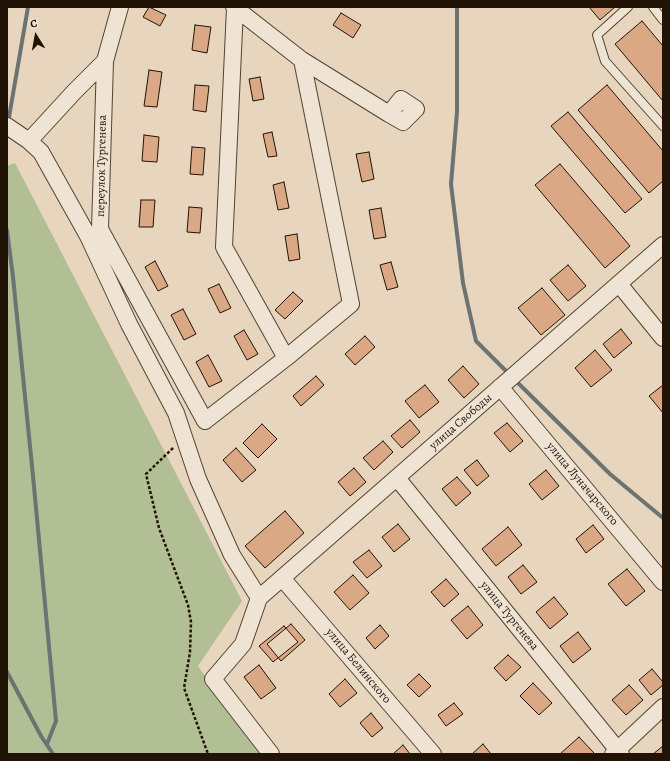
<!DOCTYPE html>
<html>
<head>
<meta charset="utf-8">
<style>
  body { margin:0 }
  #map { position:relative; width:670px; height:761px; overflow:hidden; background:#e7d5bd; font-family:Alegreya,serif }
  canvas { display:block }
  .frame { position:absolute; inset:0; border:8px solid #211305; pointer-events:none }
  .north { position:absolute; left:16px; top:16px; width:40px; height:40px; -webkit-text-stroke:3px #efe4d4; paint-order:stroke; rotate:349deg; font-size:11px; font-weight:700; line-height:16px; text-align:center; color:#211305 }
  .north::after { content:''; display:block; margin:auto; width:14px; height:18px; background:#211305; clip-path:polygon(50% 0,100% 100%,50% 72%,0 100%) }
</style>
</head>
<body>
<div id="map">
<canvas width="670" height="761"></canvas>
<div class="frame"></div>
<div class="north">С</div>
</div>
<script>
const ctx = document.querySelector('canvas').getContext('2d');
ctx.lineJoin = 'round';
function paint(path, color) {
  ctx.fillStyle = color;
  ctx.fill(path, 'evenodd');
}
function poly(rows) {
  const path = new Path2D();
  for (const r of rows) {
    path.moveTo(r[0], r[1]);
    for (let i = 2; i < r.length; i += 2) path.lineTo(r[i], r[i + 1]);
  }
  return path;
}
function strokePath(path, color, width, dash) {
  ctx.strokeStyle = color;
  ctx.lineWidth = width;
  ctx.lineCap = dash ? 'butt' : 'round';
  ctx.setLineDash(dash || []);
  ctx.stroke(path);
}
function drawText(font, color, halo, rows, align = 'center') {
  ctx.font = font + ' Alegreya,serif';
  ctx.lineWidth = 3.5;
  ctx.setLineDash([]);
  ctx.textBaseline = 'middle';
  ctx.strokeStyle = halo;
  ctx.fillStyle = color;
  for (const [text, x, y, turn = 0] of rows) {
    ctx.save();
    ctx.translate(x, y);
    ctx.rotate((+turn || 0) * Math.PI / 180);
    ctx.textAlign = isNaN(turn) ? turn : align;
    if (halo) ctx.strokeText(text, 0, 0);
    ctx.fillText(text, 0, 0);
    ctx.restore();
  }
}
const green = poly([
  [15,163,242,601,198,666,261,754,7,754,7,166]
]);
const stream = poly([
  [457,7,457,112,451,184,463,283,476,341,510,375],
  [8,123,28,7],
  [7,230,13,277,33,476,56,721,47,744],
  [514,379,610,474,663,518],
  [7,672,41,736,53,754]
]);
const building = poly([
  [149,7,166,15,160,26,143,17,149,7],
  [589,7,615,7,600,20,589,7],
  [341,13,361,25,353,38,333,25,341,13],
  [642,21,663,46,663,101,615,44,642,21],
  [195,25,211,27,207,53,192,50,195,25],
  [149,70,162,72,157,107,144,106,149,70],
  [260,77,264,99,253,101,249,79,260,77],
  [195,85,209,86,206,112,193,110,195,85],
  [607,85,663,151,663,181,649,193,578,110,607,85],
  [568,112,642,199,625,213,551,126,568,112],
  [272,132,277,156,268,157,263,134,272,132],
  [144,135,159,137,157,162,142,161,144,135],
  [192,147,205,148,203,175,190,174,192,147],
  [369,152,374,179,362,182,356,154,369,152],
  [560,164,630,246,605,268,535,185,560,164],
  [284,182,289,208,278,210,273,185,284,182],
  [141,200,155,200,153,227,139,227,141,200],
  [189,207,202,208,200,233,187,232,189,207],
  [381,208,386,237,374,239,369,210,381,208],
  [297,234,300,259,289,261,285,236,297,234],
  [155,261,168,286,158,291,145,267,155,261],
  [391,262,398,287,387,290,380,265,391,262],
  [568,265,586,286,568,301,550,280,568,265],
  [219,284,231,308,220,313,208,289,219,284],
  [542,288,565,315,541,335,518,308,542,288],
  [293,292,303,301,285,319,275,310,293,292],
  [183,309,196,334,184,340,171,315,183,309],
  [621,329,632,343,614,358,603,344,621,329],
  [244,330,258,354,247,360,234,336,244,330],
  [365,336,375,347,355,365,345,354,365,336],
  [595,350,612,370,591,387,575,368,595,350],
  [208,355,222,381,209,387,196,362,208,355],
  [463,366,479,384,464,398,448,380,463,366],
  [316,376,324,385,301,406,293,396,316,376],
  [425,385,439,402,419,418,405,401,425,385],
  [663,385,663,413,649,396,663,385],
  [410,420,420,432,402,448,391,436,410,420],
  [507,423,523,441,510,452,494,433,507,423],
  [262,424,277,439,258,458,243,443,262,424],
  [383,441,393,452,374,470,363,458,383,441],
  [236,448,256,470,242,482,223,460,236,448],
  [477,460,489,476,477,486,464,470,477,460],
  [354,468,366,482,350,496,338,482,354,468],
  [546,470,559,486,542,500,529,484,546,470],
  [457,477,471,493,456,506,442,489,457,477],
  [285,511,304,533,265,568,245,546,285,511],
  [398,524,410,539,394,552,382,537,398,524],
  [593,525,604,539,586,553,576,539,593,525],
  [508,527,522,545,496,566,482,549,508,527],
  [369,550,382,566,367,578,353,562,369,550],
  [523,565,537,582,521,594,508,577,523,565],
  [627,569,645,591,626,606,608,584,627,569],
  [353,575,369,593,350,610,334,592,353,575],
  [446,579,459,594,444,607,431,592,446,579],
  [554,597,568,614,550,629,536,612,554,597],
  [468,606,483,625,467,639,451,620,468,606],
  [291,624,305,640,281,661,267,644,291,624],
  [380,625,389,636,375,649,366,638,380,625],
  [284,626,298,642,273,662,259,646,284,626],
  [578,632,591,649,573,663,560,646,578,632],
  [508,655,521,667,506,681,494,668,508,655],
  [259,665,276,688,261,699,244,677,259,665],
  [652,669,663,682,663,685,651,695,639,680,652,669],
  [419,674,431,686,419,697,407,685,419,674],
  [345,679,357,693,340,707,329,694,345,679],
  [533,683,552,703,539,715,520,696,533,683],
  [629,685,643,700,626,715,612,700,629,685],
  [454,703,463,714,446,726,438,715,454,703],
  [371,713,383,728,372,737,360,723,371,713],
  [579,737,595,754,560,754,579,737],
  [483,744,491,754,472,754,483,744],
  [403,745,410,754,393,754,403,745],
  [663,746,663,754,653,754,663,746]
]);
const path = poly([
  [173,448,146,474,159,528,188,605,191,622,190,652,184,688,208,754]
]);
const lane = poly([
  [628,7,597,35,605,61,663,126],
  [653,7,663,20]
]);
const street = poly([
  [120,7,105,61,100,229,205,421,286,358],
  [234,7,302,60,389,114,401,99,416,109,403,122,389,114],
  [235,8,224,247,286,358,351,304,302,60],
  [7,126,29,141,41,152,88,236,129,324,176,413,198,479,232,555,259,598],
  [29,141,74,92,105,61],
  [619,284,663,338],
  [500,387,663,582],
  [397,478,621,754],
  [282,578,433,754],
  [271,754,213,679,243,644,259,598,663,245],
  [613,754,663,707]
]);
const streetNames = [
  ["переулок Тургенева",102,166,-89],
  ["улица Свободы",461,422,-41],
  ["улица Луначарского",582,484,50],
  ["улица Тургенева",509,616,51],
  ["улица Белинского",358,666,50]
];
paint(green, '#b2be93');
strokePath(stream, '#6b7473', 4);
paint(building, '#dba886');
strokePath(building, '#211305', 1);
strokePath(lane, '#524433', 10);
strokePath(street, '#524433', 18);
strokePath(path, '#211305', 2.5, [3, 2]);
strokePath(lane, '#efe4d4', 8);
strokePath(street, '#efe4d4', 16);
drawText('12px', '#211305', '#efe4d4', streetNames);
</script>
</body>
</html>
